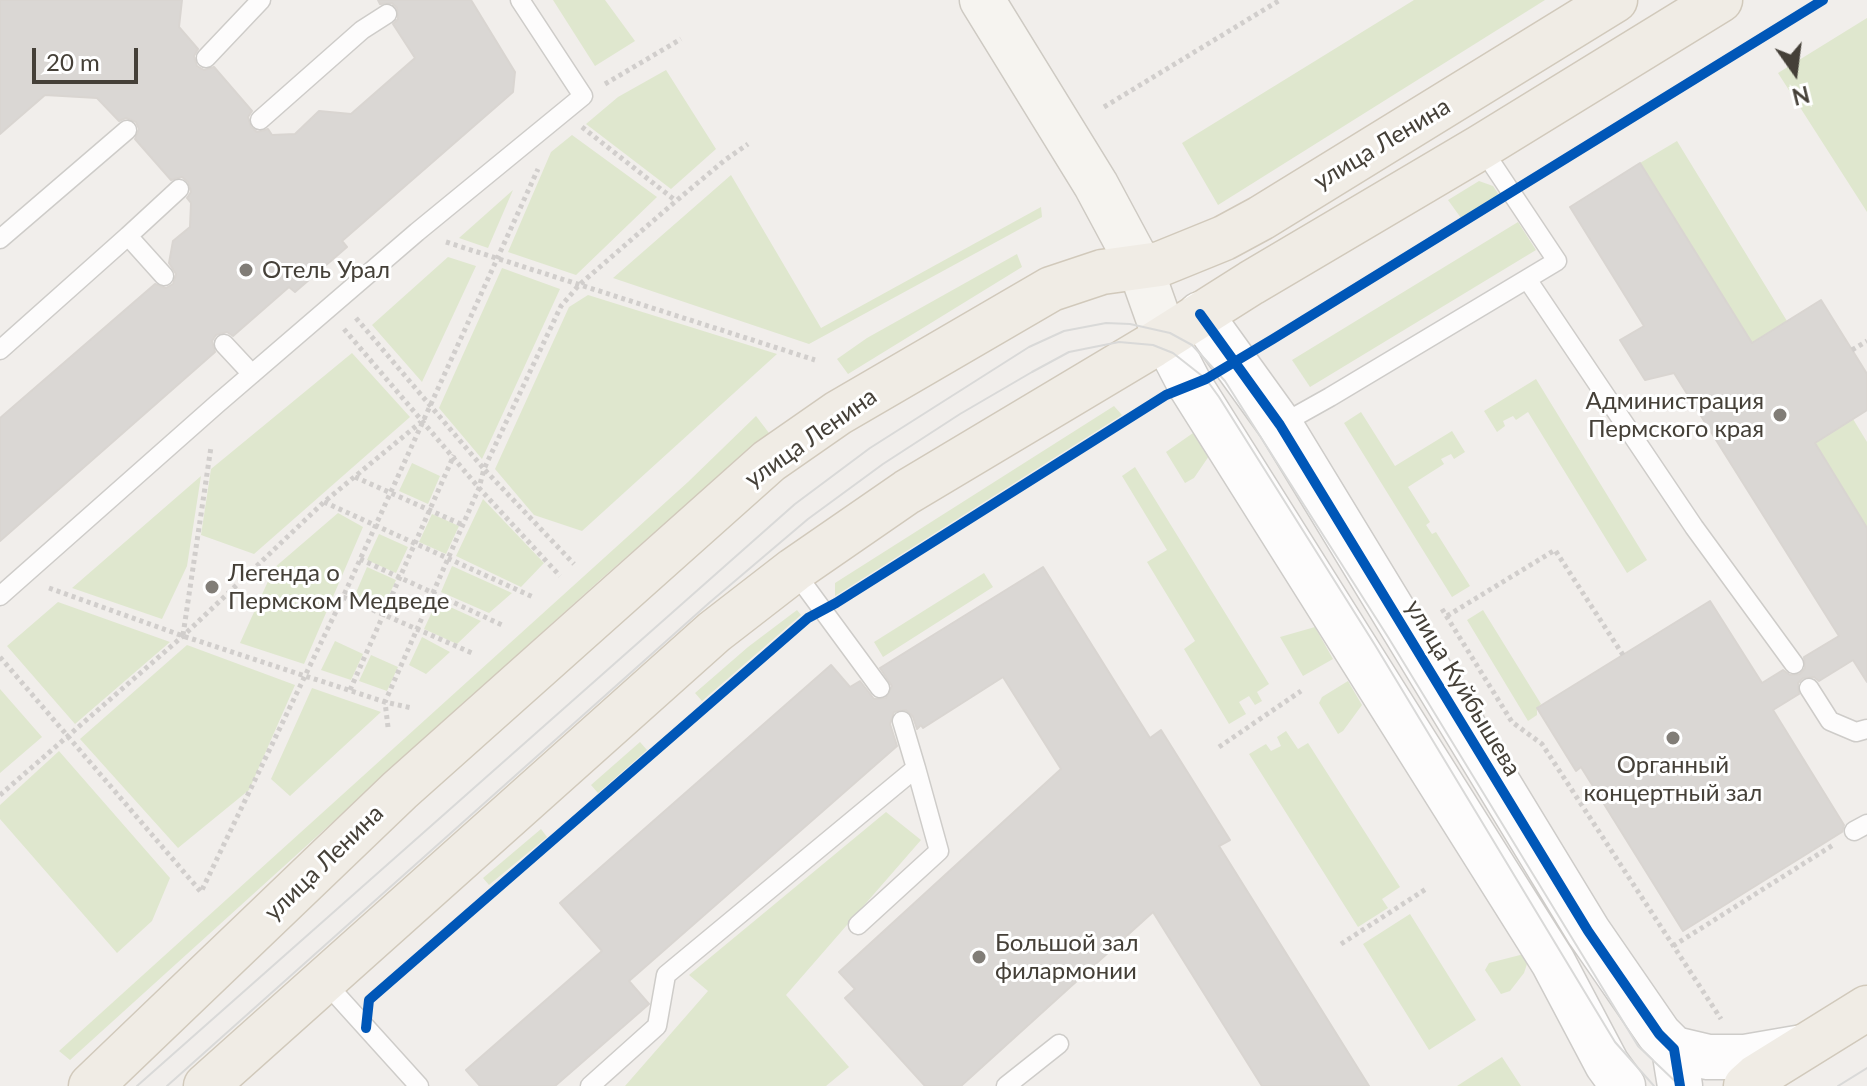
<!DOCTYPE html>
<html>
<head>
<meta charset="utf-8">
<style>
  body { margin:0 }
  #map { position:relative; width:1867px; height:1086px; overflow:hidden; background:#f1eeeb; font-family:Lato,sans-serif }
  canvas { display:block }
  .north { position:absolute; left:1755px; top:32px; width:80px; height:80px; -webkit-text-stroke:6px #fff; paint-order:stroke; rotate:166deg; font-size:22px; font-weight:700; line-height:32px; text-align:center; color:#454038 }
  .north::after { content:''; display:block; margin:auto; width:28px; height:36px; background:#454038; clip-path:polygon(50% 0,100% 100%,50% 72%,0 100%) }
  .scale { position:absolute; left:32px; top:48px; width:106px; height:36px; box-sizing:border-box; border:4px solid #454038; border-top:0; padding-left:10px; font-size:24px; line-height:28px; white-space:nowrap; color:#454038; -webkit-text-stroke:6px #fff; paint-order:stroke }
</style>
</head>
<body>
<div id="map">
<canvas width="1867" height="1086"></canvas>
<div class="north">N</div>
<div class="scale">20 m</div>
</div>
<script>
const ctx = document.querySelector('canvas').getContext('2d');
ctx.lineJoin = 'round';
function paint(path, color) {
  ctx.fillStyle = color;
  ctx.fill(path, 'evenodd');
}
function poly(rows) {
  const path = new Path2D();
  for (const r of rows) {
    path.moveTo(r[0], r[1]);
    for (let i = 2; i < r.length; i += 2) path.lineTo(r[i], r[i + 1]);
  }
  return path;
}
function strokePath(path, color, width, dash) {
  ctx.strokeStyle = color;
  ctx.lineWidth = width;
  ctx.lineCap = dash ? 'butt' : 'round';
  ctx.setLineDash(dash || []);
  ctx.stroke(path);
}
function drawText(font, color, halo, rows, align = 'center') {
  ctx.font = font + ' Lato,sans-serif';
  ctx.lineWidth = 6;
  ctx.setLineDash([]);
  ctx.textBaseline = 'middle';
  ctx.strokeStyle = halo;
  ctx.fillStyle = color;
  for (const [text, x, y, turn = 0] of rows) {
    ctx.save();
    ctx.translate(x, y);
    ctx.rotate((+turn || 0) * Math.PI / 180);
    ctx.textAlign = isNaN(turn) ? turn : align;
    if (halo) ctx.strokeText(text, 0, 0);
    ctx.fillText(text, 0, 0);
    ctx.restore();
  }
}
const green = poly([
  [553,0,605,0,635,41,595,66],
  [1414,0,1545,0,1218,205,1182,143],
  [1867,18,1867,212,1778,73],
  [666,70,716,149,671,189,586,124,618,97],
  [572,135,657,197,576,275,508,252,551,152],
  [1677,141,1787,321,1752,343,1640,163],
  [731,175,821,328,1041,207,1042,217,809,344,613,278],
  [1479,181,1493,186,1499,195,1461,218,1448,200],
  [513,190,488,248,459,238],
  [1518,222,1536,250,1310,387,1292,360],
  [1017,254,1022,267,848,374,837,359,867,338],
  [448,257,476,266,422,382,372,325],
  [502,268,560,289,482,459,439,408],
  [588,295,777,354,582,531,534,515,495,469,569,307],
  [352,353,410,417,254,554,201,535,211,469],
  [1536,379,1647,560,1627,573,1528,412,1516,420,1513,416,1503,421,1505,426,1497,432,1484,411],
  [1114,406,1122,415,835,596,835,583],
  [1361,412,1395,466,1452,431,1465,452,1454,459,1451,454,1441,459,1444,464,1408,487,1430,522,1426,525,1432,534,1436,532,1470,586,1452,597,1344,423],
  [756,416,769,433,601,579,70,1060,59,1051,688,482],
  [1853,419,1867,442,1867,528,1815,443],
  [1193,433,1209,456,1194,478,1185,483,1166,452],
  [412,463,440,476,428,504,399,491],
  [1135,467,1269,684,1257,692,1262,701,1255,705,1249,696,1239,702,1246,714,1229,724,1184,649,1195,641,1147,562,1167,550,1122,476],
  [201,476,187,566,162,619,72,588],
  [483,499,544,563,521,587,456,556],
  [338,513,363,527,304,664,240,643,274,568],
  [432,514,459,526,446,554,419,542],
  [379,534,408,547,396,573,367,560],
  [452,566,512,593,489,613,441,592],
  [367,567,396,580,383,608,355,595],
  [984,573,993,587,883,657,874,642],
  [437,601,481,621,457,644,424,629],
  [58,602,170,642,75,724,7,646],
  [797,610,801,615,702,701,695,693,748,647],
  [1483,610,1541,704,1537,708,1537,715,1528,721,1467,620],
  [1315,627,1333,659,1303,676,1280,637],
  [422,637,450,652,426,674,409,665],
  [335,641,363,654,351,680,321,670],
  [187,645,295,685,249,790,178,848,80,739],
  [371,655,398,667,387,691,359,681],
  [1348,681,1362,705,1343,731,1338,734,1319,703,1322,697],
  [312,688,381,712,290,796,271,779],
  [0,689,42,737,0,773],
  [1286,731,1298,749,1308,743,1400,887,1382,899,1388,908,1358,927,1249,754,1266,744,1271,751,1281,746,1277,737],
  [640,742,647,750,598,793,591,785],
  [59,751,170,878,152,921,117,953,0,819,0,805],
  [886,812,921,840,786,995,849,1067,826,1086,625,1086,708,991,689,975],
  [541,829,547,837,489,885,483,878],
  [1410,914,1476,1020,1429,1050,1363,944],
  [1524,954,1527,964,1524,973,1510,991,1501,994,1485,970,1489,963],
  [1502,1057,1521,1086,1457,1086]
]);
const building = poly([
  [0,0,182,0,179,27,198,49,194,56,197,66,204,70,214,67,252,111,248,117,251,127,257,132,268,129,272,135,295,134,319,111,351,114,415,58,393,24,398,19,397,8,392,3,380,4,378,0,471,0,515,72,513,92,342,241,347,247,295,292,289,287,233,336,227,332,216,335,212,341,215,352,0,541,0,418,155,284,166,288,173,284,176,274,169,263,173,241,190,227,191,203,187,198,191,192,188,182,182,177,171,180,135,139,139,129,136,122,126,118,119,121,97,98,45,95,0,134,0,0],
  [1640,163,1752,343,1821,300,1867,374,1867,410,1815,443,1867,528,1867,682,1853,660,1819,681,1814,677,1803,678,1798,683,1799,694,1773,710,1844,825,1842,832,1683,931,1581,767,1576,771,1537,708,1710,601,1762,683,1783,670,1790,675,1800,674,1805,668,1804,657,1839,636,1674,373,1645,380,1620,340,1644,326,1570,207,1640,163],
  [1043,567,1150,738,1161,730,1230,840,1219,846,1369,1086,1262,1086,1153,912,961,1086,925,1086,845,998,855,989,839,972,1061,769,1003,677,923,728,921,725,917,729,913,717,906,710,894,712,890,724,897,746,629,981,649,1004,555,1086,480,1086,466,1070,602,951,560,903,831,665,850,687,860,681,874,699,886,698,892,686,880,668,1043,567]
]);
const path = poly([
  [605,84,681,39],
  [1104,107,1280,0],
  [582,127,676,201],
  [446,242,815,360],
  [356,318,484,469,561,306,579,285,676,201,725,160,748,144],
  [344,329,479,488,560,576],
  [1852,350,1867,341],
  [355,477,463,525],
  [324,502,533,597],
  [360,559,502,625],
  [49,588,183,636,385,702,412,708],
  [343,597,472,653],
  [1442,609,1512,722,1542,744,1721,1019],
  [1447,616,1555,550,1623,655],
  [183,635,211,447],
  [0,657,201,892,343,597,538,169],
  [350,690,454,455],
  [388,727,385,702,479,488,484,469,574,564],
  [1219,747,1301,691],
  [0,795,183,636,324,502,421,422],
  [1341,944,1426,889],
  [1673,946,1833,845]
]);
const service = poly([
  [206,58,261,0],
  [260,120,362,30,387,14],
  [128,236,179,189],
  [0,239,127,130],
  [1527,279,1694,527,1794,664],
  [224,344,252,374],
  [0,350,128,236,164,276],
  [1280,425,1330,397,1557,261,1481,147],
  [794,571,880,688],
  [0,596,217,404,417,232,583,96,520,0],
  [1809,688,1830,721,1856,732,1867,729],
  [1854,831,1867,824],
  [858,925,939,851,916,768],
  [324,981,419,1086],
  [590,1086,657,1026,666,975,916,768,902,721],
  [1006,1086,1059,1044]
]);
const tertiary = poly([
  [1200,314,1280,425,1588,931,1659,1034,1674,1049,1680,1086],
  [1165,337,1190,385,1553,962,1607,1064,1623,1086],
  [1674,1049,1708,1057,1745,1057,1803,1047]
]);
const secondary = poly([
  [982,0,1096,185,1140,267,1165,337]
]);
const primary = poly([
  [91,1086,400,790,769,461,838,413,1051,289,1102,272,1160,264,1224,238,1261,218,1615,0],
  [206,1086,714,632,794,570,907,492,1153,345,1251,283,1481,147,1720,0],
  [1746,1086,1756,1077,1867,1008]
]);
const tram = poly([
  [137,1086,795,504,870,448,1029,347,1064,331,1106,323,1130,324,1170,333,1192,345,1225,381,1388,637,1638,1046,1680,1086],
  [167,1086,709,603,808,519,883,464,960,414,1032,372,1069,352,1119,342,1153,345,1173,353,1206,379,1219,397,1375,645,1615,1042,1654,1086],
  [1838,1086,1867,1068]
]);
const cycleway = poly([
  [1200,314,1280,425,1588,931,1659,1034,1674,1049,1680,1086],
  [366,1028,369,1000,808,618,836,603,1166,395,1206,379,1273,339,1823,0]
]);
const markers = [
  [246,270,8,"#817d77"],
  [1780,415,8,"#817d77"],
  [212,587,8,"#817d77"],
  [1673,738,8,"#817d77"],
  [979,957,8,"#817d77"]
];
const streetNames = [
  ["улица Ленина",1382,144,-31],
  ["улица Ленина",811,438,-35],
  ["улица Куйбышева",1463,688,59],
  ["улица Ленина",324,863,-44]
];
const poiNames = [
  ["Отель Урал",262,270],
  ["Администрация",1764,401,"right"],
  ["Пермского края",1764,429,"right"],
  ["Легенда о",228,573],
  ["Пермском Медведе",228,601],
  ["Органный",1673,765,"center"],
  ["концертный зал",1673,793,"center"],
  ["Большой зал",995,943],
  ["филармонии",995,971]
];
paint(green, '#dfe7ce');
paint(building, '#dad7d4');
strokePath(building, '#d9d5d1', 2);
strokePath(service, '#ceccc9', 21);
strokePath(tertiary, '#ceccc9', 47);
strokePath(secondary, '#cecac3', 47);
strokePath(primary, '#d1c9bb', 47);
strokePath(path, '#d1cecc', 5, [4, 4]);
strokePath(service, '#fdfcfc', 18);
strokePath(tertiary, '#fdfcfc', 44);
strokePath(secondary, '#f6f4f0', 44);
strokePath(primary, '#f0ece5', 44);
strokePath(tram, '#d9d9d8', 2);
strokePath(cycleway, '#0057b8', 10);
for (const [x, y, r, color] of markers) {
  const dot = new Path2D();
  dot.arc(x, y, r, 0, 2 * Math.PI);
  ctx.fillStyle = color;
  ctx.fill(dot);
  strokePath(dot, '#fff', 3);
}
drawText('24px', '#454038', '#fff', streetNames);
drawText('24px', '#454038', '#fff', poiNames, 'left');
</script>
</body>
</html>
